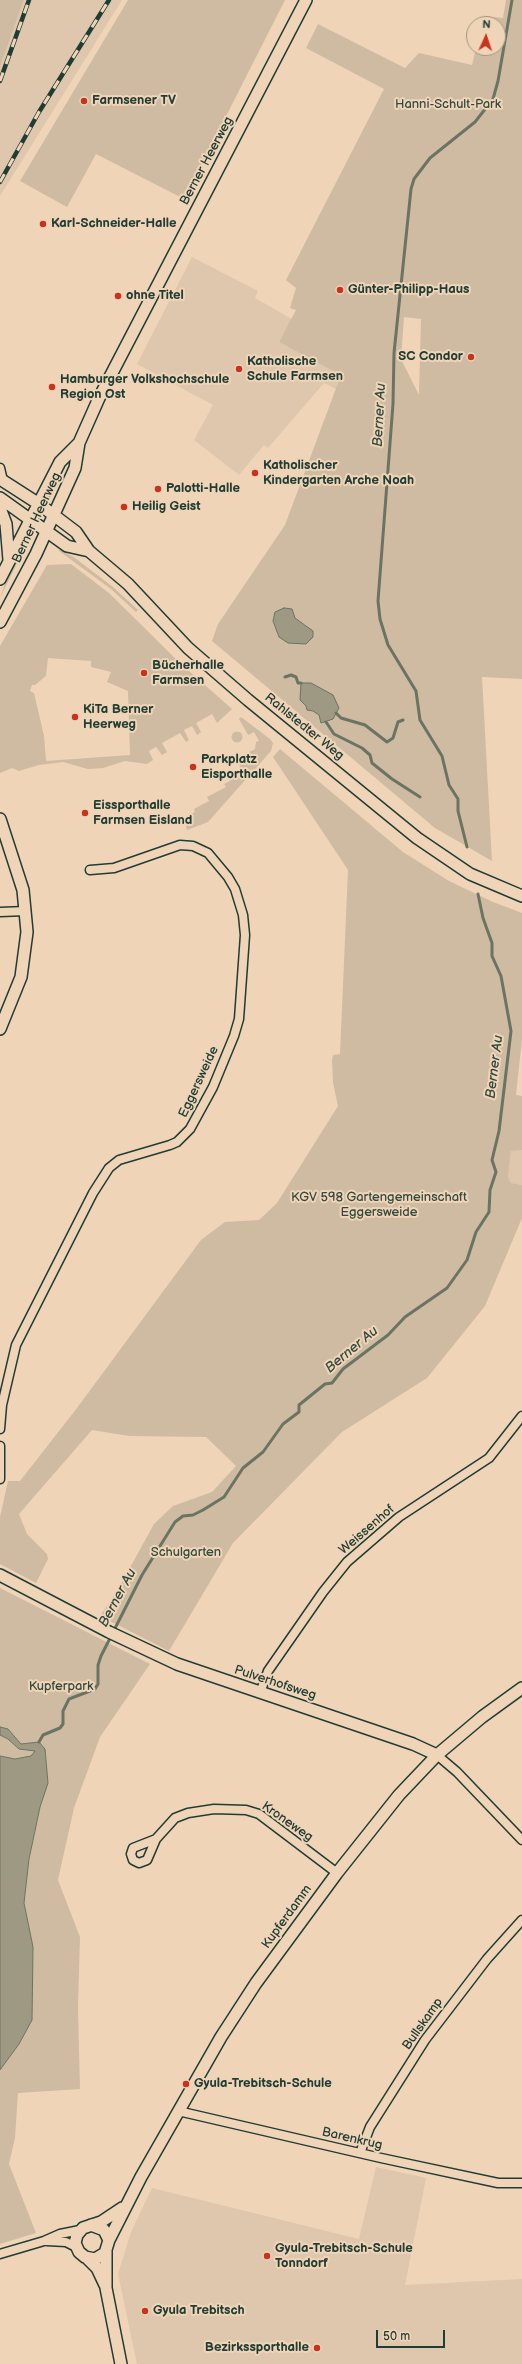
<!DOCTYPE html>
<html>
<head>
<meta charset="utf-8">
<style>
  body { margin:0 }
  #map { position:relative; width:522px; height:2364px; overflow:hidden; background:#f0d4b7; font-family:"Balsamiq Sans",sans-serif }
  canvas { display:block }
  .north { position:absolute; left:466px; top:16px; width:40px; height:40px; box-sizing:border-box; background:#f0d4b7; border:1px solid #9c9883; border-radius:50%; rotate:3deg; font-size:11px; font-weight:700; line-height:16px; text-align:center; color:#1f3d34 }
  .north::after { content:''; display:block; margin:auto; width:14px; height:18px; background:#c8321e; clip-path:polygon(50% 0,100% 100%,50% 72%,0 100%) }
  .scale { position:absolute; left:376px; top:2330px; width:69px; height:18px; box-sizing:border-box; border:2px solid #1f3d34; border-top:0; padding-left:5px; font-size:12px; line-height:14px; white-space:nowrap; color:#1f3d34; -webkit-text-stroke:3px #f0d4b7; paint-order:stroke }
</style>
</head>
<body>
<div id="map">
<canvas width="522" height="2364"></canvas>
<div class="north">N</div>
<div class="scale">50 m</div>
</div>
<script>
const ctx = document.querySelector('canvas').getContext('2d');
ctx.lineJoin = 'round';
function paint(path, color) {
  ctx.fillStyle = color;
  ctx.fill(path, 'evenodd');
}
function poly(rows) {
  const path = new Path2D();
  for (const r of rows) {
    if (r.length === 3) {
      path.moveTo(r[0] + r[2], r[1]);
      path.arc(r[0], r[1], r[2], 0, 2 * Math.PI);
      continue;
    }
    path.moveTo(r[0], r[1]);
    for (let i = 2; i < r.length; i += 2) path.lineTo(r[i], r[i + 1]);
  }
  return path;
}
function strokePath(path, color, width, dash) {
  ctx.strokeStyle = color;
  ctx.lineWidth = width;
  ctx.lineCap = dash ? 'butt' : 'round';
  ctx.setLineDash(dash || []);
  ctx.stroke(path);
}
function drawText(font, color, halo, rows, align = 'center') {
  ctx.font = font + ' "Balsamiq Sans",sans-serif';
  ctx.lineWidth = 4;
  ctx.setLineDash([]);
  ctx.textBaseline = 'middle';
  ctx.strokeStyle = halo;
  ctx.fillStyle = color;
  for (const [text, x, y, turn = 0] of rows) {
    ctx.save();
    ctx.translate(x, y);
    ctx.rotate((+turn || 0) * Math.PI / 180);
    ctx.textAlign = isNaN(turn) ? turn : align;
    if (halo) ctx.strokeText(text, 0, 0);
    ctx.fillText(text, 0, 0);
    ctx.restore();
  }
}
const built = poly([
  [24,0,122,0,0,196,0,67],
  [192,257,258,291,255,298,292,319,279,342,341,374,336,389,324,383,268,448,264,445,239,475,194,440,213,405,137,364],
  [516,1149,522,1150,522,1185,511,1183,508,1177,511,1151],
  [376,2167,426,2178,405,2285,522,2279,522,2364,137,2364,118,2274,131,2232,152,2188,359,2239]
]);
const green = poly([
  [0,0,24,0,0,67],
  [128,0,285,0,184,199,96,154,67,207,20,181],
  [506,0,522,0,522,679,482,677,492,861,435,828,212,641,218,624,285,525,341,375,279,342,296,310,290,308,296,288,286,280,384,89,306,48,318,24,405,68,419,53,472,65,476,48,498,48,498,24,482,24,484,16,503,18],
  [404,317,421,319,419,395,401,359],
  [295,618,307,626,279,637,273,621],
  [24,543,26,545,0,598,8,575],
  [60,549,75,558,113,587,138,610,136,612,111,589,59,551],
  [71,564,109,593,180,663,232,709,217,723,212,714,196,723,201,732,197,735,192,726,184,730,189,740,186,742,180,733,162,743,167,752,162,755,156,747,149,751,153,760,147,764,125,761,103,768,88,769,63,762,39,765,19,771,12,768,0,773,0,646,47,565],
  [48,658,91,661,91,667,111,672,107,682,128,691,130,755,46,761,44,736,34,693,30,691,32,685,35,685,46,676],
  [241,717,270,739,273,743,271,751,208,822,187,830,184,818,195,812,194,809,209,801,207,797,226,787,224,784,230,781,229,777,242,770,236,759,255,749,256,742,259,741,254,732,248,735,239,719],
  [237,737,5.5],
  [280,749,403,852,449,881,493,902,522,913,522,1039,516,1095,522,1096,522,1150,511,1151,508,1177,511,1183,522,1185,522,1218,485,1306,427,1378,342,1432,233,1543,169,1651,100,1616,116,1593,154,1524,173,1506,212,1492,236,1466,206,1437,129,1436,92,1430,19,1514,27,1534,47,1554,48,1559,36,1583,0,1564,0,1517,8,1481,20,1481,77,1408,201,1240,225,1222,259,1220,277,1203,338,1106,333,1083,332,1060,333,1055,340,1054,348,870,273,757],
  [0,1588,150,1664,100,1737,74,1808,58,1880,80,1937,78,2008,80,2089,18,2093,15,2138,9,2164,36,2233,0,2244,0,2070,19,2044,33,1947,24,1903,29,1859,40,1807,48,1783,45,1749,39,1742,21,1744,8,1729,0,1727],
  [0,1735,8,1739,19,1749,36,1751,31,1756,15,1759,0,1756]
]);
const water = poly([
  [284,608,292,609,295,618,313,631,313,637,306,644,288,643,279,637,273,621,275,612,284,608],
  [301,683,311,683,333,695,339,708,333,719,321,723,319,715,313,711,307,710,306,706,300,700,301,683],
  [0,1727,8,1729,21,1744,39,1742,45,1749,48,1783,40,1807,29,1859,24,1903,33,1947,32,2020,19,2044,0,2070,0,1756,15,1759,31,1756,35,1751,19,1749,8,1739,0,1735,0,1727]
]);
const stream = poly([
  [285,677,291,675,296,677,298,683,301,683],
  [336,713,341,718,365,725,387,742,393,738,398,722,403,720],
  [326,722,334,734,362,748,370,755,372,763,392,779,420,797],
  [467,847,458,811,458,799,449,785,442,756,420,720,416,691,388,645,380,619,378,601,393,404,394,353,411,189,414,179,430,158,475,122,493,99,498,81,512,0],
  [39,1742,43,1735,60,1728,63,1724,63,1711,69,1699,95,1689,98,1684,98,1665,101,1656,142,1575,175,1522,183,1516,193,1515,203,1510,224,1497,243,1468,263,1452,283,1424,299,1412,299,1405,325,1384,332,1383,343,1369,388,1335,405,1317,447,1288,467,1260,476,1232,489,1212,490,1190,496,1172,492,1160,499,1131,511,1031,501,976,492,956,492,943,483,918,478,894]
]);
const street = poly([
  [0,468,3,481],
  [0,912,26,911],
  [0,1429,2,1405,16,1345,93,1193,109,1168,119,1160,170,1145,177,1142,190,1129,213,1087,234,1036,239,1019,245,935,243,915,235,889,228,877,208,853,193,846,180,845,114,868,90,870],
  [0,1446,0,1479],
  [260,1693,268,1671,323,1592,347,1562,399,1517,489,1458,522,1416],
  [437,1755,457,1772,522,1840],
  [156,1839,147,1860,139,1863,133,1860,131,1854,133,1848,156,1839,175,1818,188,1813,214,1809,246,1810,259,1814,337,1873],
  [178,2111,381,2158,498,2183,522,2183],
  [360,2153,370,2127,425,2040,487,1959,522,1920],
  [47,2241,66,2242,76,2247],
  [0,2254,44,2241,60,2234,80,2230]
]);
const secondary = poly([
  [0,479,39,504,76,532,89,551,128,584,188,648,248,700,417,838,470,874,522,896],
  [0,498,67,546,89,551],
  [0,508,6,524,9,560],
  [0,579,60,462,79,443],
  [0,622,36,554,75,468,79,443,99,398,306,0],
  [0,819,23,890,27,932,21,977,0,1029],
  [0,1575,109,1632,177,1664,413,1744,437,1755],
  [91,2225,104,2230,109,2240,105,2253,95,2259,85,2257,79,2252,75,2243,77,2235,83,2228,101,2222,122,2208],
  [109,2240,141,2177,221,2037,256,1983,337,1873,399,1795,437,1755,482,1717,522,1688],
  [106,2251,106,2288,121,2364],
  [88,2259,97,2268,105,2285]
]);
const rail = poly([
  [0,81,29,0],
  [0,182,39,112,109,0]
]);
const markers = [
  [84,101,4,"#c8321e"],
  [43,224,4,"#c8321e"],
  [340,290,4,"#c8321e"],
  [118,296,4,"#c8321e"],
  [471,357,4,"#c8321e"],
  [239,369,4,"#c8321e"],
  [52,387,4,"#c8321e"],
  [255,473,4,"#c8321e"],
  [158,489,4,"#c8321e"],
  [124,507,4,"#c8321e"],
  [144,673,4,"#c8321e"],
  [75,717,4,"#c8321e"],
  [193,767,4,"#c8321e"],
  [85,813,4,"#c8321e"],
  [186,2084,4,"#c8321e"],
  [267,2256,4,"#c8321e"],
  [145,2311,4,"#c8321e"],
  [317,2348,4,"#c8321e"]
];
const poiNames = [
  ["Farmsener TV",92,101],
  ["Karl-Schneider-Halle",51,224],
  ["Günter-Philipp-Haus",348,290],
  ["ohne Titel",126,296],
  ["SC Condor",463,357,"right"],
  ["Katholische",247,362],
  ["Schule Farmsen",247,377],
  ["Hamburger Volkshochschule",60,380],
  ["Region Ost",60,395],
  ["Katholischer",263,466],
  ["Kindergarten Arche Noah",263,481],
  ["Palotti-Halle",166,489],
  ["Heilig Geist",132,507],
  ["Bücherhalle",152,666],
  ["Farmsen",152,681],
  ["KiTa Berner",83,710],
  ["Heerweg",83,725],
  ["Parkplatz",201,760],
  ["Eisporthalle",201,775],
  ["Eissporthalle",93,806],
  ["Farmsen Eisland",93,821],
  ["Gyula-Trebitsch-Schule",194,2084],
  ["Gyula-Trebitsch-Schule",275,2249],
  ["Tonndorf",275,2264],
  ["Gyula Trebitsch",153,2311],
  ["Bezirkssporthalle",309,2348,"right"]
];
const parkNames = [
  ["Hanni-Schult-Park",448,105],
  ["KGV 598 Gartengemeinschaft",379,1198],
  ["Eggersweide",379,1213],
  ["Schulgarten",186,1553],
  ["Kupferpark",61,1687]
];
const streetNames = [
  ["Berner Heerweg",207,161,-62],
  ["Berner Heerweg",37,518,-65],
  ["Rahlstedter Weg",304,727,39],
  ["Eggersweide",199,1082,-65],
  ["Weissenhof",367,1530,-41],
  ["Pulverhofsweg",275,1683,18],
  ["Kroneweg",287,1822,35],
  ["Kupferdamm",287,1917,-54],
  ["Bullskamp",423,2024,-55],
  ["Barenkrug",352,2139,13]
];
const waterNames = [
  ["Berner Au",380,415,-87],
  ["Berner Au",495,1067,-83],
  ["Berner Au",352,1350,-40],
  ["Berner Au",118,1598,-62]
];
paint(built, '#dec7ac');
paint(green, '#cebba2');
paint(water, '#9d9983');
strokePath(water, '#6b7463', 1);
strokePath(stream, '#6b7463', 3);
strokePath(street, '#1f3d34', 11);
strokePath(secondary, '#1f3d34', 14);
strokePath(street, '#f0d4b7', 8);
strokePath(secondary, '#f0d4b7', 11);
strokePath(rail, '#1f3d34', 4.5);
strokePath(rail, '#f0d4b7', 3, [9]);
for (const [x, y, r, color] of markers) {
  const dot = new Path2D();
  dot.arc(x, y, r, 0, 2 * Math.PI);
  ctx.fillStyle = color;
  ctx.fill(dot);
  strokePath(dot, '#f0d4b7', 1.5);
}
drawText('bold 13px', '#1f3d34', '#f0d4b7', poiNames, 'left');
drawText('13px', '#304a3f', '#f0d4b7', parkNames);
drawText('13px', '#1f3d34', '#f0d4b7', streetNames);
drawText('italic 14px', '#324b40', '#f0d4b7', waterNames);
</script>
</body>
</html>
